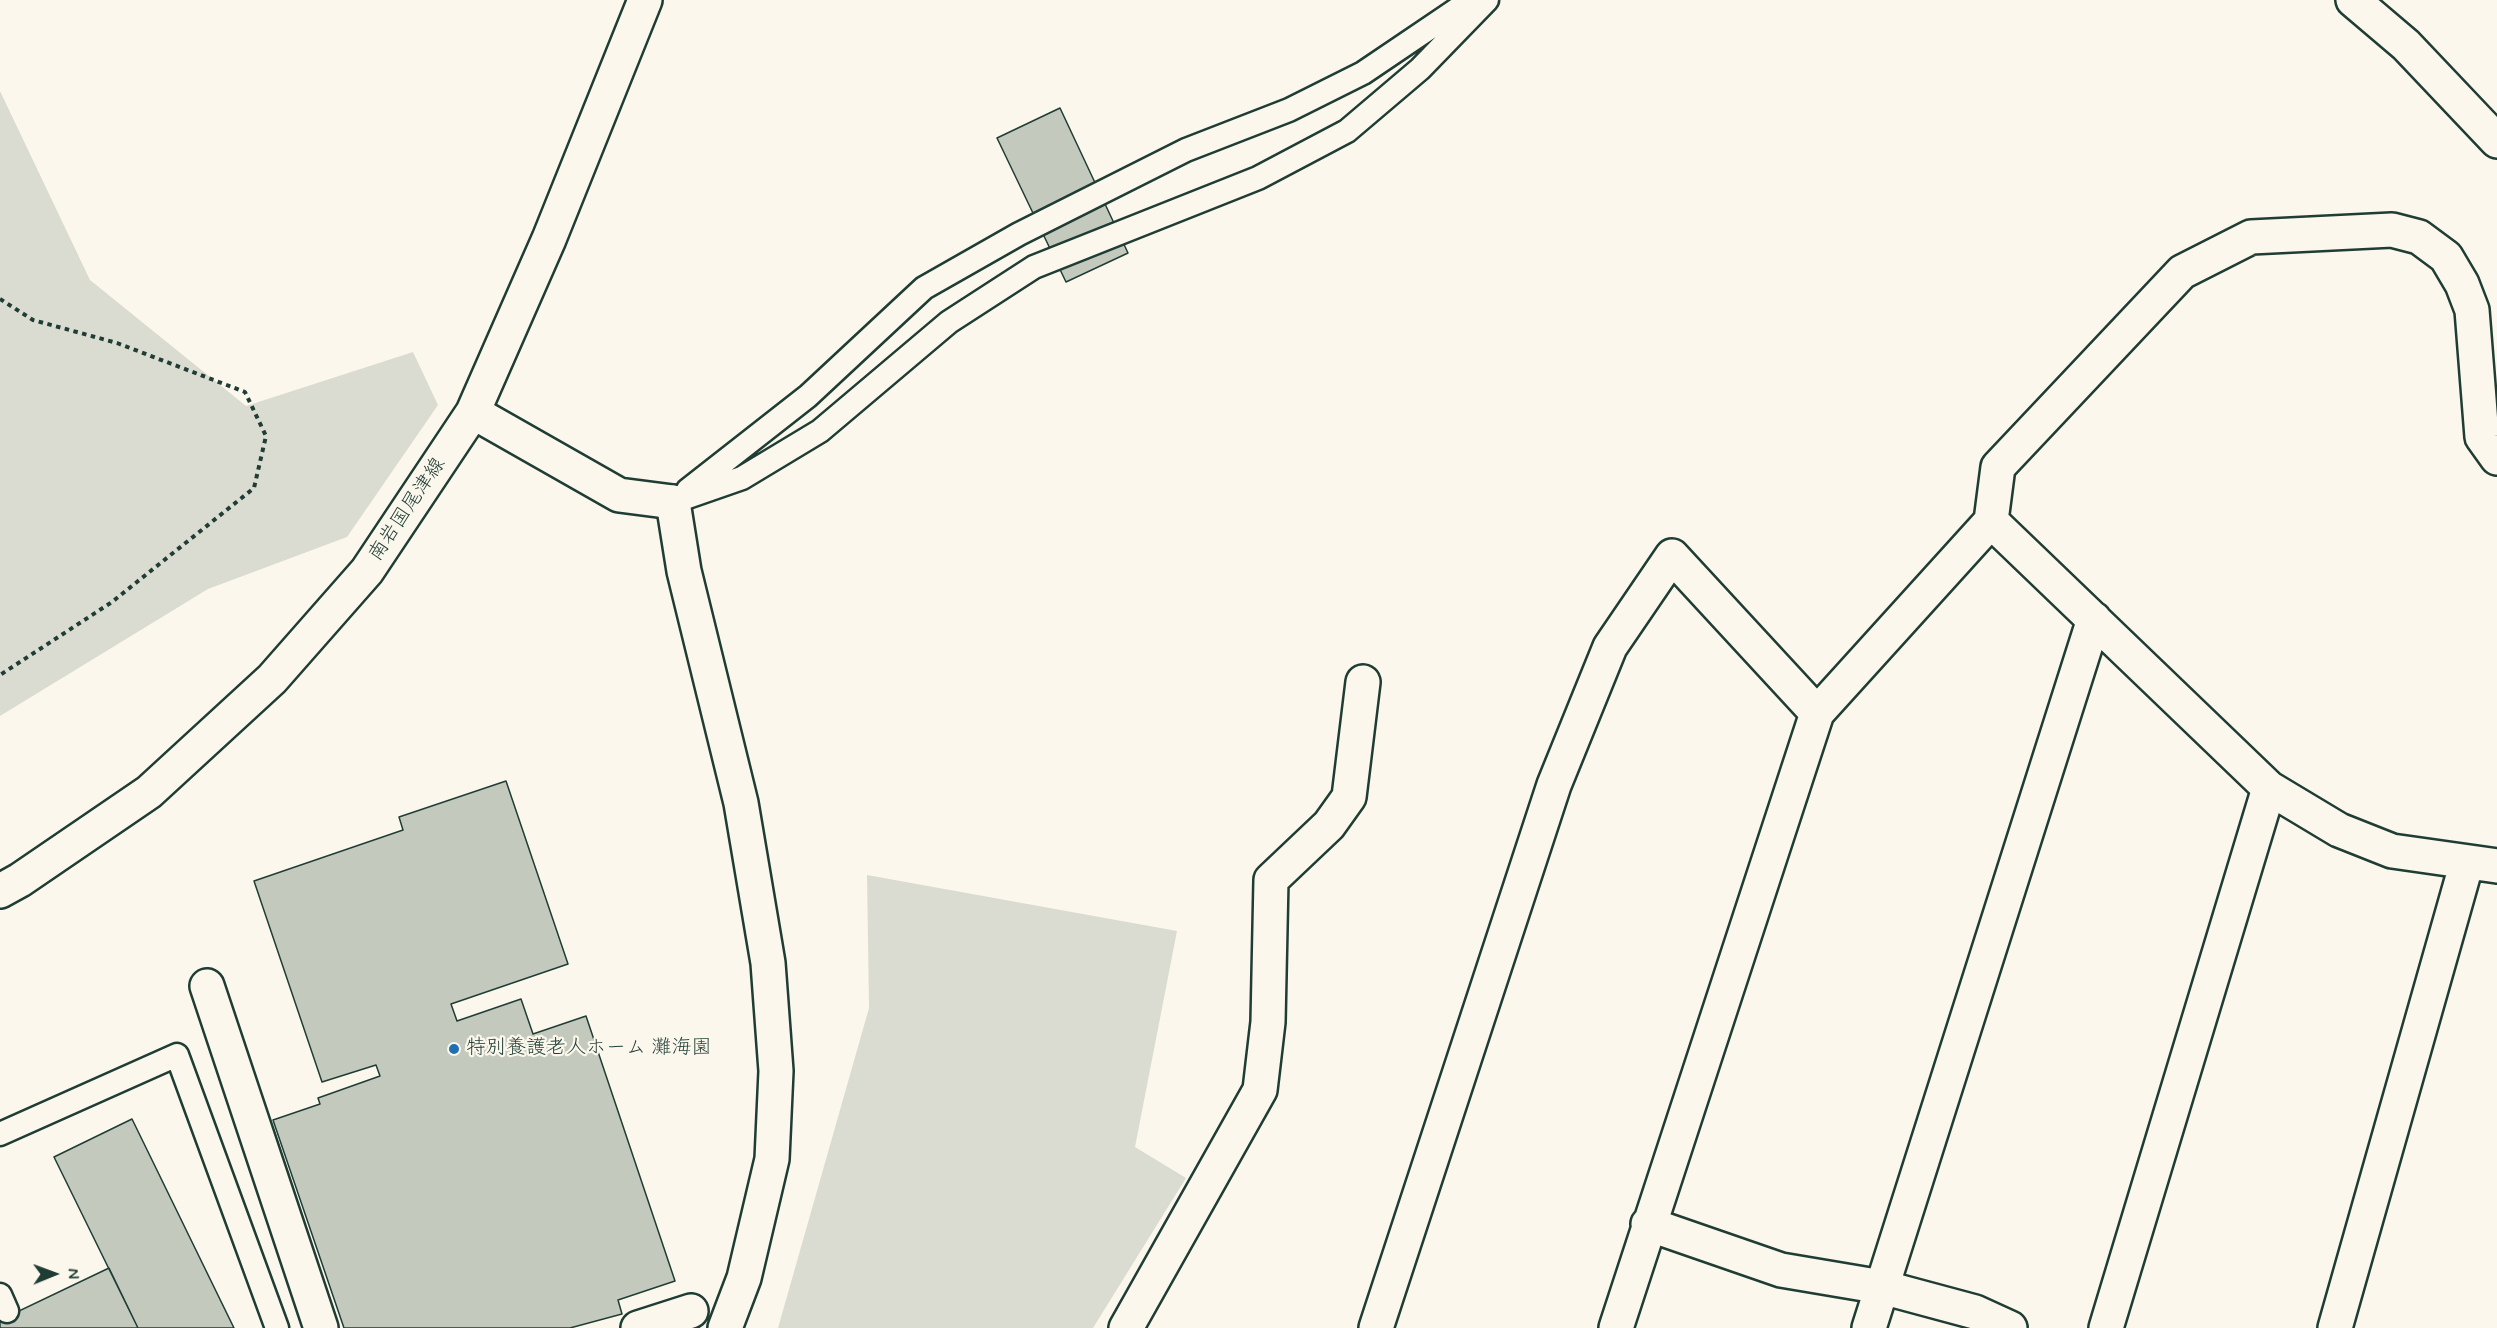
<!DOCTYPE html>
<html>
<head>
<meta charset="utf-8">
<style>
  body { margin:0 }
  #map { position:relative; width:2497px; height:1328px; overflow:hidden; background:#fbf7ec; font-family:Mynerve,sans-serif }
  canvas { display:block }
  .north { position:absolute; left:24px; top:1244px; width:60px; height:60px; -webkit-text-stroke:4px #fbf7ec; paint-order:stroke; rotate:89deg; font-size:16px; font-weight:700; line-height:24px; text-align:center; color:#1f3d34 }
  .north::after { content:''; display:block; margin:auto; width:21px; height:27px; background:#1f3d34; clip-path:polygon(50% 0,100% 100%,50% 72%,0 100%) }
</style>
</head>
<body>
<div id="map">
<canvas width="2497" height="1328"></canvas>
<div class="north">N</div>
</div>
<script>
const ctx = document.querySelector('canvas').getContext('2d');
ctx.lineJoin = 'round';
function paint(path, color) {
  ctx.fillStyle = color;
  ctx.fill(path, 'evenodd');
}
function poly(rows) {
  const path = new Path2D();
  for (const r of rows) {
    path.moveTo(r[0], r[1]);
    for (let i = 2; i < r.length; i += 2) path.lineTo(r[i], r[i + 1]);
  }
  return path;
}
function strokePath(path, color, width, dash) {
  ctx.strokeStyle = color;
  ctx.lineWidth = width;
  ctx.lineCap = dash ? 'butt' : 'round';
  ctx.setLineDash(dash || []);
  ctx.stroke(path);
}
function drawText(font, color, halo, rows, align = 'center') {
  ctx.font = font + ' Mynerve,"Klee One",sans-serif';
  ctx.lineWidth = 4.5;
  ctx.setLineDash([]);
  ctx.textBaseline = 'middle';
  ctx.strokeStyle = halo;
  ctx.fillStyle = color;
  for (const [text, x, y, turn = 0] of rows) {
    ctx.save();
    ctx.translate(x, y);
    ctx.rotate((+turn || 0) * Math.PI / 180);
    ctx.textAlign = isNaN(turn) ? turn : align;
    if (halo) ctx.strokeText(text, 0, 0);
    ctx.fillText(text, 0, 0);
    ctx.restore();
  }
}
const green = poly([
  [0,91,90,280,246,406,413,352,438,405,347,537,208,589,0,716],
  [867,875,1177,931,1135,1147,1186,1178,1093,1328,778,1328,869,1008]
]);
const building = poly([
  [1060,108,1128,253,1066,282,997,138,1060,108],
  [506,781,568,964,451,1004,457,1021,521,999,533,1034,586,1016,675,1281,618,1300,622,1314,570,1328,344,1328,273,1120,320,1104,318,1098,380,1076,376,1065,322,1082,254,881,403,830,399,817,506,781],
  [132,1119,234,1328,138,1328,54,1157,132,1119],
  [109,1268,138,1328,0,1328,0,1320,109,1268]
]);
const path = poly([
  [0,299,33,320,117,343,245,392,266,436,254,488,112,602,0,675]
]);
const lane = poly([
  [688,490,808,396,924,288,1019,234,1186,150,1289,110,1363,73,1471,0],
  [673,502,742,478,820,431,949,322,1034,267,1258,178,1347,131,1420,69,1487,0],
  [0,1134,177,1055,277,1328],
  [0,1295,7,1311]
]);
const street = poly([
  [673,502,684,571,741,803,768,963,776,1071,772,1159,744,1278,725,1328],
  [1991,521,2269,788,2339,830,2392,851,2497,866],
  [207,986,321,1328],
  [1648,1224,1781,1270,1882,1287,1975,1312,2010,1328],
  [638,1328,691,1311],
  [1126,1328,1260,1090,1268,1022,1271,880,1329,825,1349,797,1363,682],
  [1376,1328,1554,785,1610,647,1672,556,1817,713],
  [1616,1328,1817,713,1991,521,1998,467,2182,272,2251,237,2392,230,2419,237,2446,257,2462,284,2472,310,2482,437,2497,458],
  [1869,1328,2094,619],
  [2106,1328,2269,788],
  [2335,1328,2467,862]
]);
const secondary = poly([
  [2353,0,2406,45,2497,141],
  [473,412,619,495,673,502],
  [0,891,20,880,149,792,272,679,367,571,473,412,549,239,645,0]
]);
const markers = [
  [454,1049,6,"#1f6fb2"]
];
const streetNames = [
  ["南岩国尾津線",408,510,-56]
];
const poiNames = [
  ["特別養護老人ホーム 灘海園",466,1049]
];
paint(green, '#dbdcd1');
paint(building, '#c4c9be');
strokePath(building, '#1f3d34', 1.5);
strokePath(lane, '#1f3d34', 27);
strokePath(street, '#1f3d34', 38);
strokePath(secondary, '#1f3d34', 38);
strokePath(path, '#1f3d34', 4, [4.5, 4.5]);
strokePath(lane, '#fbf7ec', 22);
strokePath(street, '#fbf7ec', 33);
strokePath(secondary, '#fbf7ec', 33);
for (const [x, y, r, color] of markers) {
  const dot = new Path2D();
  dot.arc(x, y, r, 0, 2 * Math.PI);
  ctx.fillStyle = color;
  ctx.fill(dot);
  strokePath(dot, '#fbf7ec', 2);
}
drawText('20px', '#1f3d34', '#fbf7ec', streetNames);
drawText('20px', '#1f3d34', '#fbf7ec', poiNames, 'left');
</script>
</body>
</html>
